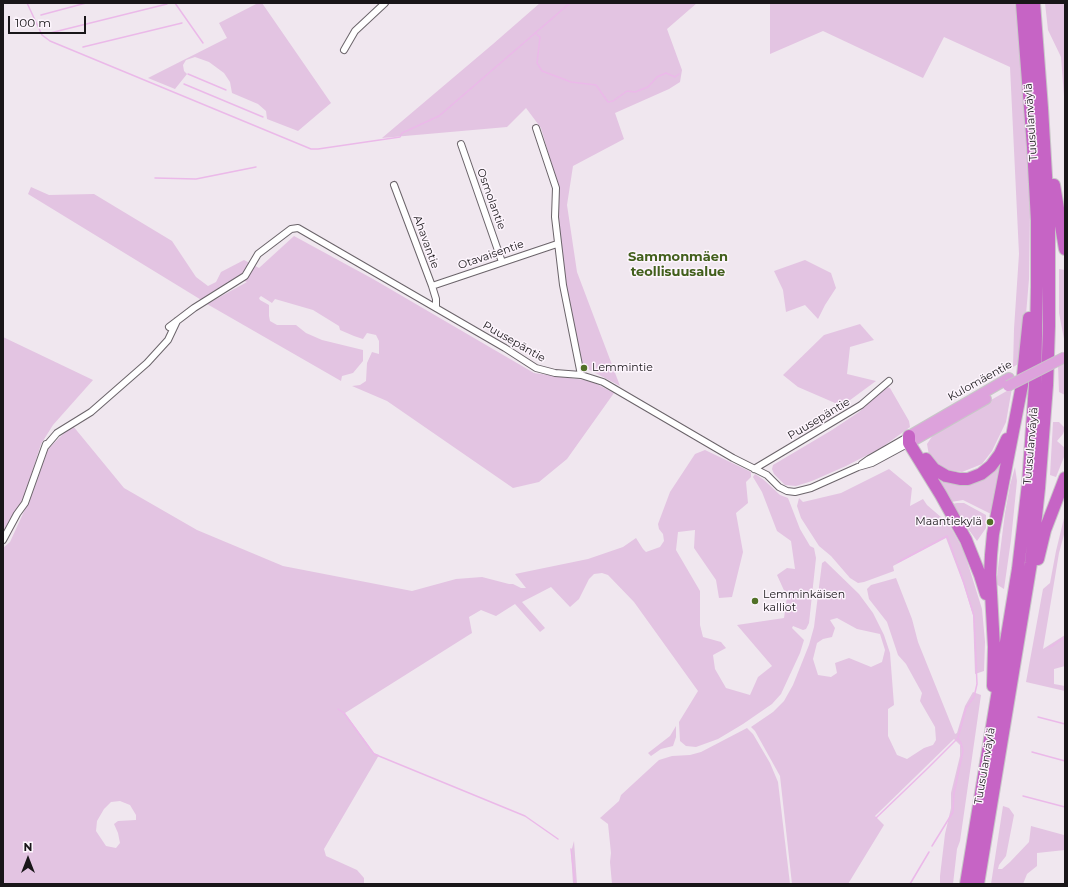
<!DOCTYPE html>
<html>
<head>
<meta charset="utf-8">
<style>
  body { margin:0 }
  #map { position:relative; width:1068px; height:887px; overflow:hidden; background:#f0e7ef; font-family:Montserrat,sans-serif }
  canvas { display:block }
  .frame { position:absolute; inset:0; border:4px solid #191619; pointer-events:none }
  .north { position:absolute; left:8px; top:839px; width:40px; height:40px; -webkit-text-stroke:3px #fdf5fd; paint-order:stroke; rotate:0deg; font-size:11px; font-weight:700; line-height:16px; text-align:center; color:#191619 }
  .north::after { content:''; display:block; margin:auto; width:14px; height:18px; background:#191619; clip-path:polygon(50% 0,100% 100%,50% 72%,0 100%) }
  .scale { position:absolute; left:8px; top:16px; width:78px; height:18px; box-sizing:border-box; border:2px solid #191619; border-top:0; padding-left:5px; font-size:12px; line-height:14px; white-space:nowrap; color:#191619; -webkit-text-stroke:3px #fdf5fd; paint-order:stroke }
</style>
</head>
<body>
<div id="map">
<canvas width="1068" height="887"></canvas>
<div class="frame"></div>
<div class="north">N</div>
<div class="scale">100 m</div>
</div>
<script>
const ctx = document.querySelector('canvas').getContext('2d');
ctx.lineJoin = 'round';
function paint(path, color) {
  ctx.fillStyle = color;
  ctx.fill(path, 'evenodd');
}
function poly(rows) {
  const path = new Path2D();
  for (const r of rows) {
    path.moveTo(r[0], r[1]);
    for (let i = 2; i < r.length; i += 2) path.lineTo(r[i], r[i + 1]);
  }
  return path;
}
function strokePath(path, color, width, dash) {
  ctx.strokeStyle = color;
  ctx.lineWidth = width;
  ctx.lineCap = dash ? 'butt' : 'round';
  ctx.setLineDash(dash || []);
  ctx.stroke(path);
}
function drawText(font, color, halo, rows, align = 'center') {
  ctx.font = font + ' Montserrat,sans-serif';
  ctx.lineWidth = 3;
  ctx.setLineDash([]);
  ctx.textBaseline = 'middle';
  ctx.strokeStyle = halo;
  ctx.fillStyle = color;
  for (const [text, x, y, turn = 0] of rows) {
    ctx.save();
    ctx.translate(x, y);
    ctx.rotate((+turn || 0) * Math.PI / 180);
    ctx.textAlign = isNaN(turn) ? turn : align;
    if (halo) ctx.strokeText(text, 0, 0);
    ctx.fillText(text, 0, 0);
    ctx.restore();
  }
}
const green = poly([
  [258,3,262,3,331,103,298,131,267,119,266,111,258,104,232,93,230,82,224,73,209,62,195,57,186,60,183,65,184,71,187,74,175,89,148,78,227,38,219,23],
  [540,3,697,3,667,29,682,70,680,82,669,89,615,113,624,139,573,166,567,205,577,272,620,386,590,370,583,366,562,269,558,222,558,186,541,128,526,108,507,127,382,138,493,44],
  [770,3,1016,3,1028,152,1030,212,1029,279,1022,362,1013,367,1014,329,1019,254,1010,67,944,37,923,78,823,31,770,54],
  [1045,3,1065,3,1065,109,1061,57,1048,30],
  [31,187,49,195,94,194,172,241,196,277,208,286,216,282,221,272,244,260,259,268,294,236,373,279,534,373,591,381,614,393,567,459,539,482,513,488,387,401,352,386,360,385,366,381,367,363,372,352,379,354,379,341,376,335,367,333,363,339,354,336,340,330,339,326,313,310,275,299,272,303,261,296,259,298,260,300,269,305,269,316,270,321,277,325,296,325,306,333,322,340,363,350,363,361,353,373,342,376,341,381,207,304,247,282,238,279,203,301,28,194],
  [805,260,831,273,836,288,825,305,818,319,805,305,786,312,783,290,774,271],
  [1059,269,1065,270,1065,339,1064,339,1059,313],
  [860,324,874,340,850,347,847,374,876,381,842,406,798,387,783,375,824,335],
  [3,337,93,380,53,425,41,444,24,498,3,538],
  [1065,361,1065,395,1059,392,1058,364],
  [887,387,890,388,909,421,910,427,881,448,846,466,812,481,796,486,785,485,774,474,772,469,773,465,832,430,859,412],
  [1012,388,1006,422,992,451,982,464,962,472,949,470,937,465,929,455,927,444,935,432],
  [1053,422,1059,422,1065,428,1063,434,1057,441,1065,448,1064,457,1056,477,1050,475],
  [73,426,124,488,197,530,283,566,412,591,456,579,482,577,509,584,513,584,521,588,526,588,515,574,588,559,623,547,636,538,643,549,646,552,660,547,664,541,663,534,659,529,658,524,670,492,695,454,705,450,751,472,751,477,746,482,748,503,736,513,743,552,732,597,719,598,716,580,694,548,695,530,678,532,676,550,700,591,700,625,703,637,721,642,726,648,713,655,715,669,726,688,750,695,758,677,772,666,737,625,784,618,787,597,777,575,787,568,795,569,791,541,777,531,762,492,753,477,755,474,764,480,780,495,788,498,800,529,810,546,814,548,816,558,809,623,806,629,803,630,793,626,792,628,804,640,800,653,781,694,772,704,743,724,718,739,696,747,686,746,680,741,679,722,698,691,634,602,608,575,602,573,594,574,589,579,579,599,570,607,551,587,522,602,545,628,540,632,515,604,496,616,481,610,469,617,472,633,345,713,374,753,379,755,324,849,326,856,357,870,364,878,364,884,3,884,3,548,10,542,32,494,48,449,61,436],
  [120,801,130,805,136,815,136,820,118,821,114,824,118,833,120,843,116,848,106,846,96,831,97,821,104,809,111,802],
  [1007,446,1001,476,991,514,963,500,951,502,930,469,963,482],
  [1015,467,1017,481,1011,540,1004,589,996,584,1005,513,1010,485],
  [889,469,912,488,910,506,923,499,927,505,949,524,964,551,982,609,985,642,984,671,975,674,973,615,963,583,946,538,893,566,894,571,864,582,858,583,850,578,831,556,819,546,801,518,797,506,799,498,803,502,841,493],
  [957,503,964,503,986,515,986,528,977,541,958,515,952,504],
  [1065,514,1065,531,1059,553,1043,649,1065,635,1065,666,1054,669,1054,684,1065,686,1065,691,1026,682,1043,589,1050,583,1056,551],
  [825,561,859,594,873,613,884,635,890,653,894,705,888,709,888,736,897,755,907,759,924,748,933,745,936,740,935,727,920,701,922,693,906,664,898,655,887,622,869,599,867,589,871,585,896,578,912,619,918,642,955,734,957,733,965,706,973,692,981,695,960,841,957,849,953,884,940,884,940,876,945,834,951,808,951,793,960,756,960,745,954,739,875,816,884,825,848,884,792,884,780,776,755,731,751,727,773,712,784,701,793,685,809,645,814,627,822,563],
  [837,618,857,629,880,634,885,650,882,662,871,667,849,658,835,663,837,673,831,677,818,675,813,659,817,643,823,639,832,637,835,628,830,620],
  [676,726,676,737,673,746,661,749,651,756,648,753,670,736],
  [747,728,753,734,770,763,778,782,790,884,612,884,610,862,611,853,608,824,600,818,619,801,621,795,659,760,672,756,690,755,701,752],
  [1003,806,1009,808,1014,815,1006,856,999,865,998,869,1002,869,1010,862,1029,842,1031,826,1064,835,1065,850,1037,853,1037,866,1027,874,1023,884,991,884],
  [574,841,577,884,573,884,571,852]
]);
const stream = poly([
  [27,3,42,35,50,41,311,149,318,149,400,137,402,133,439,116,570,3],
  [175,3,203,43],
  [41,15,86,3],
  [50,33,167,4],
  [535,33,540,37,537,63,542,71,571,82,596,85,608,102,613,101,627,91,635,92,648,87,657,77,666,73,675,77,679,74],
  [83,47,182,23],
  [188,74,226,90],
  [184,84,263,117],
  [155,178,196,179,256,167],
  [898,562,947,536,964,583,974,616,977,684,974,697,966,708,958,738,961,743,963,751,954,793,953,812,932,846],
  [1049,648,1065,637],
  [338,709,344,713,374,754,525,816,558,839],
  [1038,717,1065,724],
  [1032,752,1065,761],
  [1023,796,1065,807],
  [876,818,928,768,958,738],
  [571,849,575,884],
  [910,884,929,852]
]);
const street = poly([
  [344,50,355,31,385,3],
  [536,128,556,188,555,217,563,285,581,375],
  [461,144,502,262],
  [394,185,432,286,436,299,436,307],
  [432,286,557,244],
  [169,327,194,308,245,276,258,254,291,229,298,228,505,348,536,368,555,373,581,375,603,382,733,458,767,475,779,487,787,491,795,492,811,488,858,467,872,463,909,443],
  [45,447,57,433,91,412,147,363,168,340,177,321],
  [862,464,869,459,909,436],
  [754,469,861,405,889,381],
  [3,540,17,514,25,503,46,444]
]);
const primary = poly([
  [909,436,1009,378],
  [909,443,986,399]
]);
const highway = poly([
  [1054,185,1065,249],
  [909,436,909,443,941,495,966,540,980,575,986,594],
  [926,459,934,469,946,476,960,479,968,479,981,474,991,466,1000,454,1007,439],
  [1038,559,1045,530,1065,478],
  [993,686,994,647,990,575,991,555,993,534,1022,385,1029,318],
  [966,884,1018,569,1028,484,1035,385,1037,286,1037,221,1033,147,1022,3],
  [978,884,1031,563,1039,488,1047,385,1049,326,1049,226,1042,108,1034,3]
]);
const primaryBridge = poly([
  [1008,386,1065,357]
]);
const markers = [
  [584,368,4,"#517027"],
  [990,522,4,"#517027"],
  [755,601,4,"#517027"]
];
const streetNames = [
  ["Tuusulanväylä",1031,122,-94],
  ["Osmolantie",491,199,70],
  ["Ahavantie",426,242,70],
  ["Otavaisentie",491,255,-19],
  ["Puusepäntie",514,342,30],
  ["Kulomäentie",980,381,-29],
  ["Puusepäntie",819,419,-31],
  ["Tuusulanväylä",1031,446,-85],
  ["Tuusulanväylä",985,766,-80]
];
const poiNames = [
  ["Lemmintie",592,368],
  ["Maantiekylä",982,522,"right"],
  ["Lemminkäisen",763,595],
  ["kalliot",763,608]
];
const quarterNames = [
  ["Sammonmäen",678,257],
  ["teollisuusalue",678,272]
];
paint(green, '#e3c4e2');
strokePath(stream, '#ebb9e9', 1.5);
strokePath(street, '#6b646a', 8);
strokePath(primary, '#c8c7c8', 12);
strokePath(highway, '#c8c7c8', 14);
strokePath(street, '#fff', 6);
strokePath(primary, '#dda2dc', 10);
strokePath(highway, '#c664c5', 12);
strokePath(primaryBridge, '#c8c7c8', 12, []);
strokePath(primaryBridge, '#dda2dc', 10);
for (const [x, y, r, color] of markers) {
  const dot = new Path2D();
  dot.arc(x, y, r, 0, 2 * Math.PI);
  ctx.fillStyle = color;
  ctx.fill(dot);
  strokePath(dot, '#fdf5fd', 1.5);
}
drawText('11px', '#191619', '#fdf5fd', streetNames);
drawText('11px', '#191619', '#fdf5fd', poiNames, 'left');
drawText('bold 13px', '#425f1c', '#fdf5fd', quarterNames);
</script>
</body>
</html>
